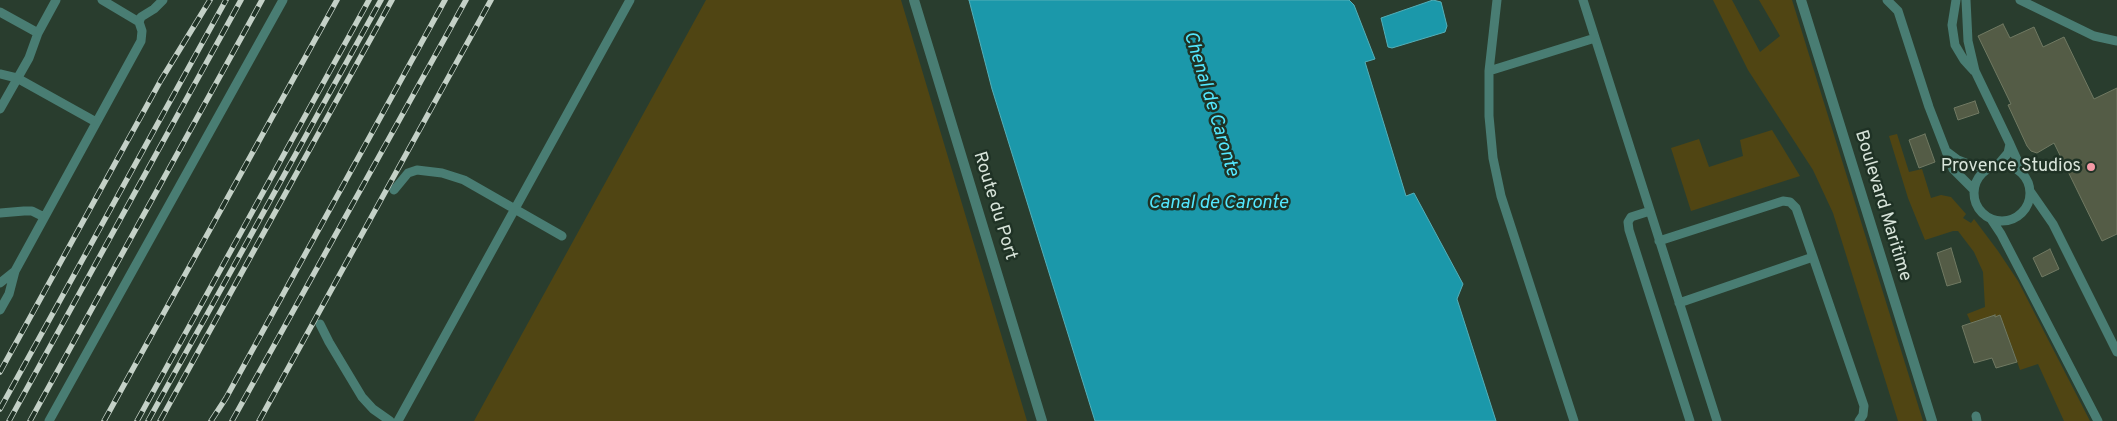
<!DOCTYPE html>
<html>
<head>
<meta charset="utf-8">
<style>
  body { margin:0 }
  canvas { display:block; background:#293d2e }
</style>
</head>
<body>
<canvas width="2117" height="421"></canvas>
<script>
const ctx = document.querySelector('canvas').getContext('2d');
ctx.lineJoin = 'round';
function paint(path, color) {
  ctx.fillStyle = color;
  ctx.fill(path, 'evenodd');
}
function poly(rows) {
  const path = new Path2D();
  for (const r of rows) {
    if (r.length === 3) {
      path.moveTo(r[0] + r[2], r[1]);
      path.arc(r[0], r[1], r[2], 0, 2 * Math.PI);
      continue;
    }
    path.moveTo(r[0], r[1]);
    for (let i = 2; i < r.length; i += 2) path.lineTo(r[i], r[i + 1]);
  }
  return path;
}
function strokePath(path, color, width, dash) {
  ctx.strokeStyle = color;
  ctx.lineWidth = width;
  ctx.lineCap = dash ? 'butt' : 'round';
  ctx.setLineDash(dash || []);
  ctx.stroke(path);
}
function drawText(font, color, halo, rows, align = 'center') {
  ctx.font = font + ' Overpass,sans-serif';
  ctx.lineWidth = 5;
  ctx.setLineDash([]);
  ctx.textBaseline = 'middle';
  ctx.strokeStyle = halo;
  ctx.fillStyle = color;
  for (const [text, x, y, turn = 0] of rows) {
    ctx.save();
    ctx.translate(x, y);
    ctx.rotate((+turn || 0) * Math.PI / 180);
    ctx.textAlign = isNaN(turn) ? turn : align;
    if (halo) ctx.strokeText(text, 0, 0);
    ctx.fillText(text, 0, 0);
    ctx.restore();
  }
}
const green = poly([
  [706,0,901,0,1027,421,474,421],
  [1713,0,1732,0,1760,52,1780,36,1759,0,1792,0,1923,421,1898,421,1833,213,1813,170,1748,70],
  [1772,130,1800,176,1691,211,1671,148,1699,139,1709,167,1743,156,1740,140],
  [1897,134,1909,172,1922,169,1931,198,1941,195,1951,197,1966,214,1963,218,1971,223,1974,219,1998,251,2018,281,2090,421,2064,421,2038,364,2020,370,2011,344,2004,345,1995,316,1971,323,1967,314,1985,307,1983,272,1974,252,1958,231,1953,231,1925,240,1908,198,1889,136]
]);
const water = poly([
  [969,0,1349,0,1354,5,1375,59,1365,62,1406,196,1414,193,1463,284,1457,299,1496,421,1095,421,992,89,969,0],
  [1433,0,1441,2,1447,26,1445,32,1392,48,1388,47,1381,18,1433,0]
]);
const building = poly([
  [2003,24,2010,38,2034,27,2043,47,2064,37,2094,99,2117,88,2117,234,2102,241,2054,143,2037,153,2031,151,2027,146,2008,105,2011,104,1978,36,2003,24],
  [1975,101,1979,113,1958,120,1954,108,1975,101],
  [1925,134,1935,162,1919,168,1909,140,1925,134],
  [1951,248,1961,282,1947,286,1937,253,1951,248],
  [2050,249,2059,269,2042,277,2033,258,2050,249],
  [1995,315,1995,317,2000,315,2017,362,1996,368,1992,358,1974,363,1962,326,1995,315]
]);
const lane = poly([
  [1497,0,1489,71,1489,116,1493,158,1501,196,1574,421],
  [1583,0,1717,421],
  [1887,0,1898,11,1929,107,1946,151],
  [1956,0,1952,25,1955,45,1964,60,1974,71],
  [1966,0,1968,41,1975,71,2010,144],
  [2020,0,2094,36,2117,41],
  [0,12,38,33,29,58,0,109],
  [139,22,141,17,154,9,163,0],
  [38,33,56,0],
  [1489,71,1595,38],
  [0,74,17,78,96,122],
  [2002,193,28],
  [1997,166,2008,153,2010,144,2024,175],
  [394,190,408,173,417,170,442,173,464,180,562,236],
  [1974,190,1953,169,1946,151,1958,160,1973,166,1989,168],
  [2030,191,2053,224,2117,352],
  [1650,211,1631,217,1628,222,1629,230,1690,421],
  [0,213,24,211,32,211,44,217],
  [1991,219,2001,234,2098,421],
  [1659,241,1783,201,1790,202,1796,208,1813,257],
  [0,283,15,271],
  [1679,303,1813,257,1864,406,1863,415,1859,421],
  [0,310,9,294,15,271,141,41,142,31,139,22,102,0],
  [320,324,329,342,362,397,373,409,390,421],
  [1976,416,1977,421],
  [49,421,283,0],
  [398,421,630,0]
]);
const street = poly([
  [914,0,1042,421],
  [1801,0,1932,421]
]);
const rail = poly([
  [0,372,161,80,210,0],
  [0,409,226,0],
  [9,421,241,0],
  [30,421,262,0],
  [104,421,337,0],
  [137,421,369,0],
  [148,421,381,0],
  [160,421,392,0],
  [211,421,226,398,445,0],
  [232,421,466,0],
  [259,421,491,0]
]);
const markers = [
  [2091,167,5,"#f49aa6"]
];
const poiNames = [
  ["Provence Studios",2081,167]
];
const streetNames = [
  ["Route du Port",994,206,73],
  ["Boulevard Maritime",1882,206,73]
];
const waterNames = [
  ["Chenal de Caronte",1210,104,73],
  ["Canal de Caronte",1218,204]
];
paint(green, '#504513');
paint(water, '#1b98aa');
strokePath(water, '#54afb8', 1);
paint(building, '#545c46');
strokePath(building, '#707962', 1);
strokePath(lane, '#497d73', 9);
strokePath(street, '#497d73', 10);
strokePath(rail, '#c4d1c7', 5.5);
strokePath(rail, '#1f3225', 4, [11]);
for (const [x, y, r, color] of markers) {
  const dot = new Path2D();
  dot.arc(x, y, r, 0, 2 * Math.PI);
  ctx.fillStyle = color;
  ctx.fill(dot);
  strokePath(dot, '#1f3225', 2);
}
drawText('18px', '#d8e4da', '#1f3225', poiNames, 'right');
drawText('18px', '#d8e4da', '#1f3225', streetNames);
drawText('italic 19px', '#53e7fe', '#1f3225', waterNames);
</script>
</body>
</html>
